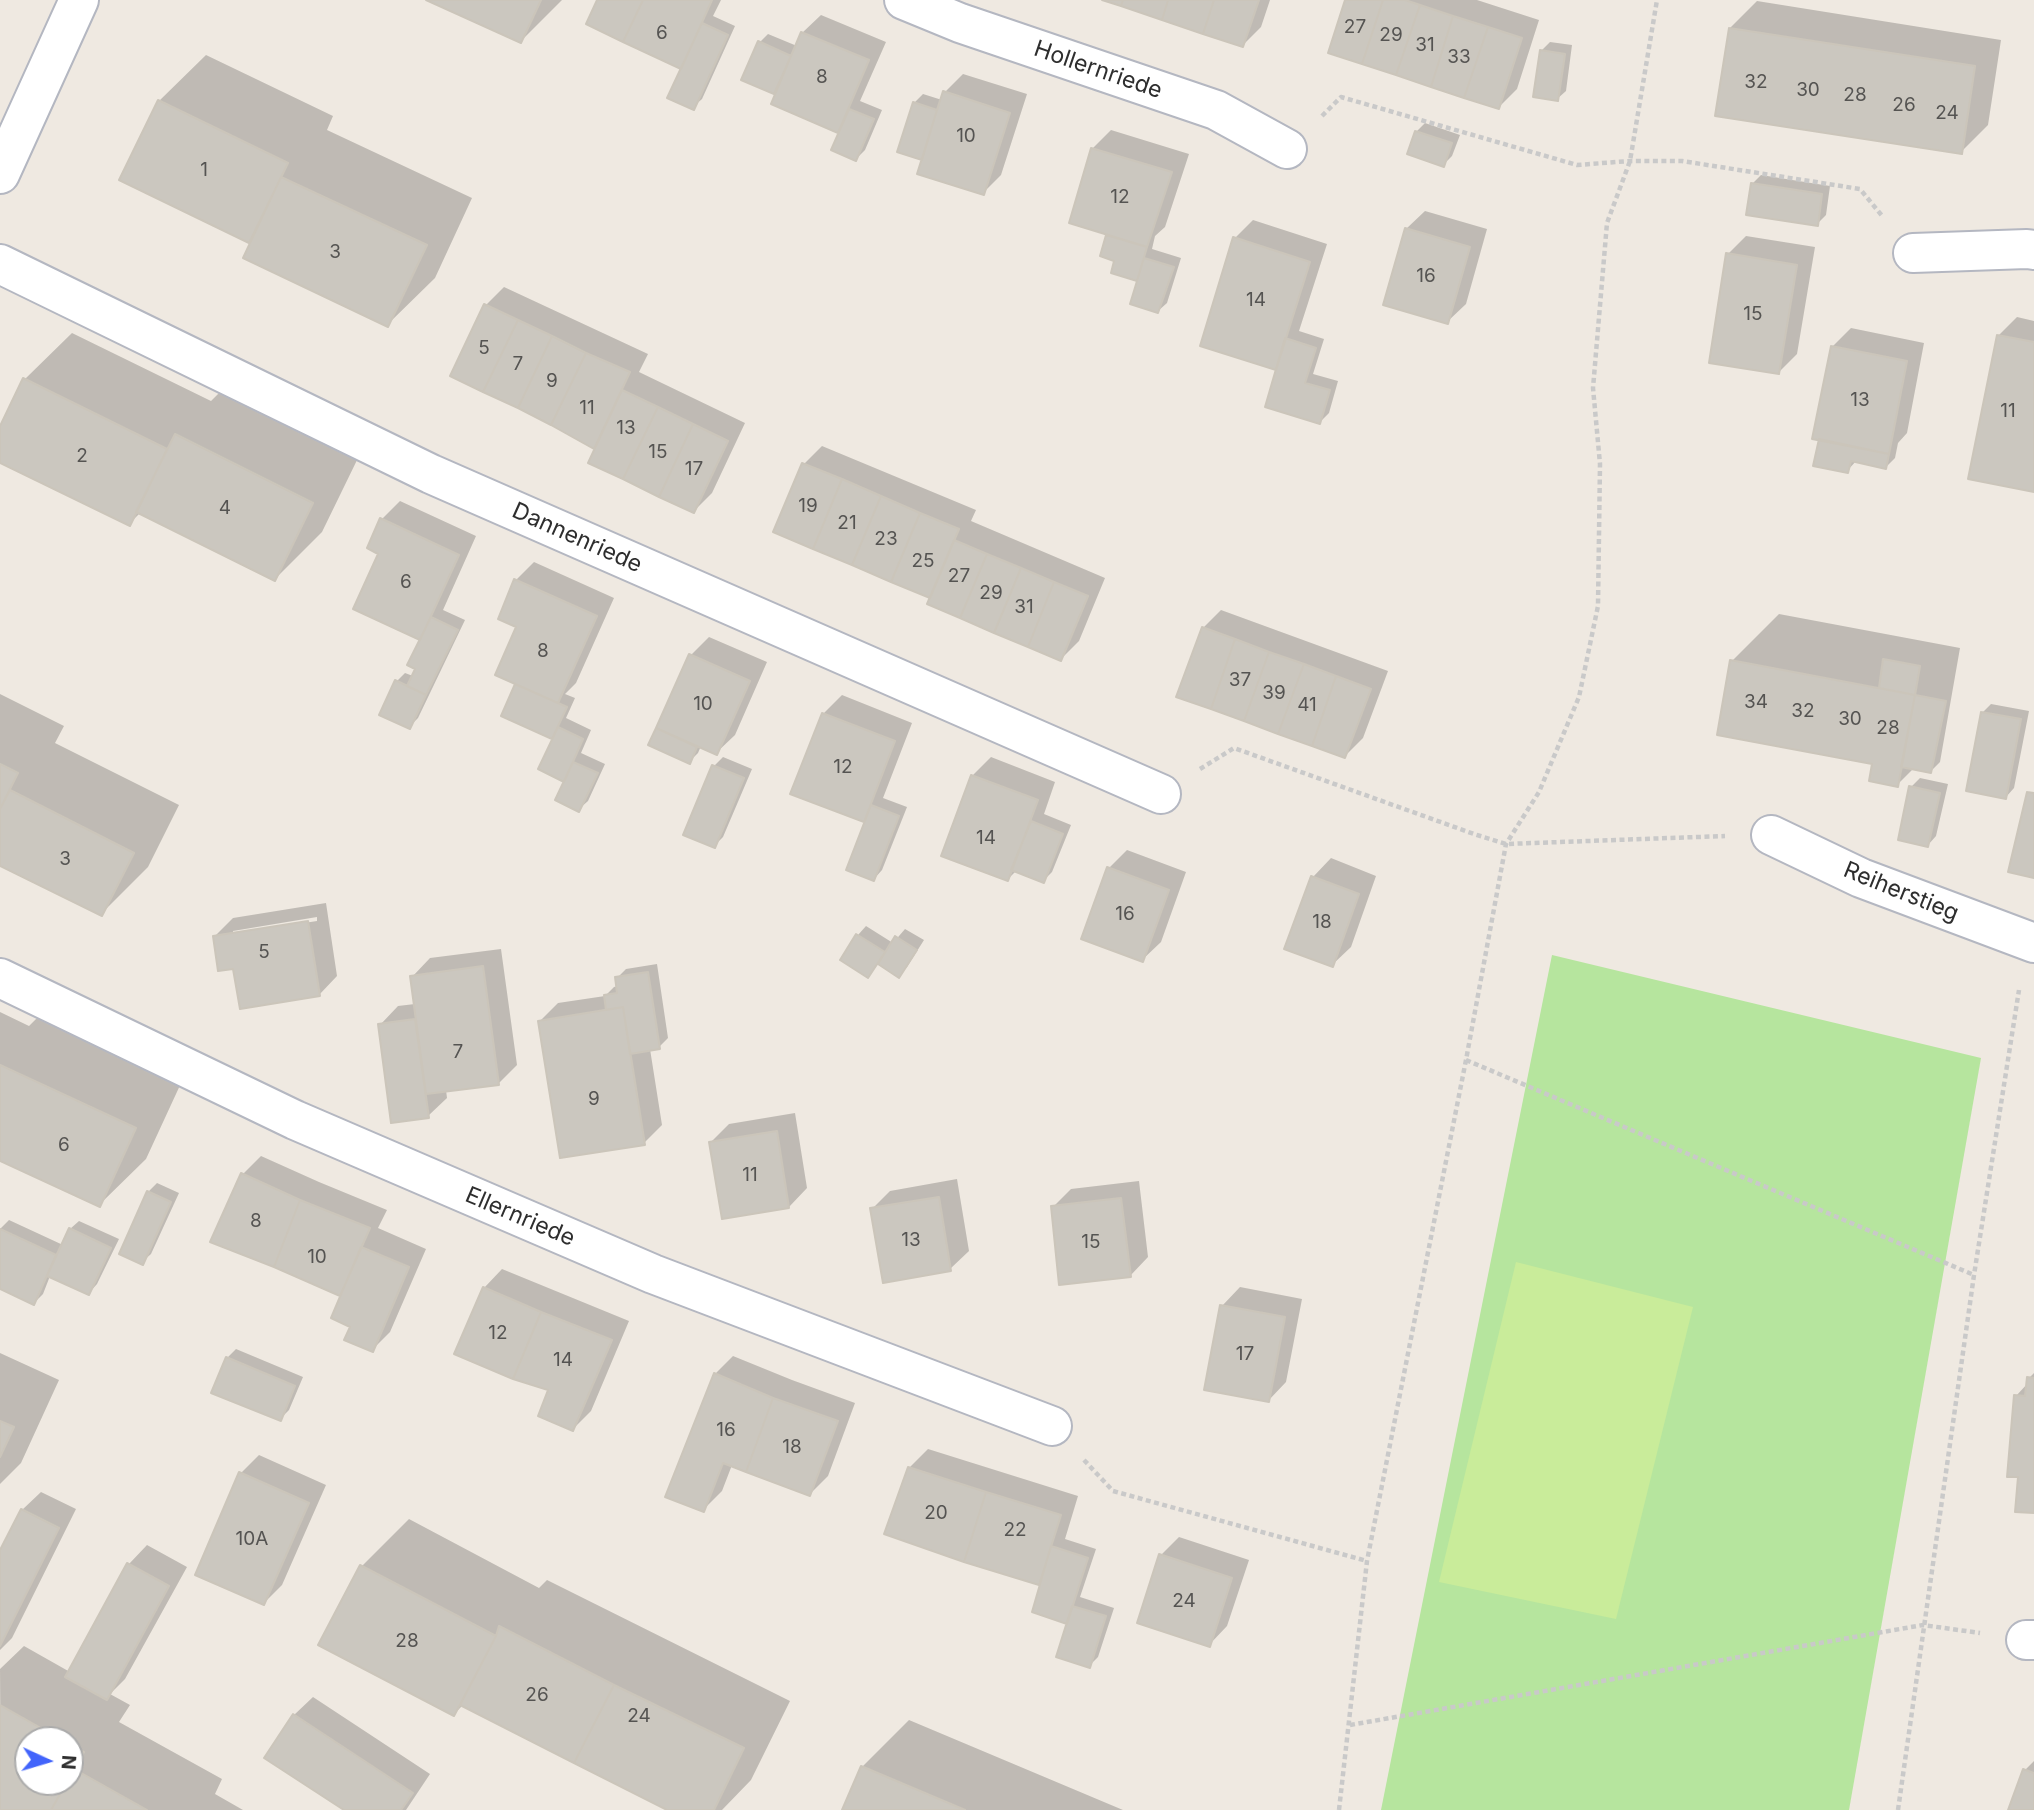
<!DOCTYPE html>
<html>
<head>
<meta charset="utf-8">
<style>
  body { margin:0 }
  #map { position:relative; width:2034px; height:1810px; overflow:hidden; background:#efe9e1; font-family:Inter,sans-serif }
  canvas { display:block }
  .north { position:absolute; left:14px; top:1726px; width:70px; height:70px; box-sizing:border-box; background:#fff; border:2px solid #ababab; border-radius:50%; rotate:94deg; font-size:19px; font-weight:700; line-height:28px; text-align:center; color:#2e2e2e }
  .north::after { content:''; display:block; margin:auto; width:24px; height:32px; background:#4264fb; clip-path:polygon(50% 0,100% 100%,50% 72%,0 100%) }
</style>
</head>
<body>
<div id="map">
<canvas width="2034" height="1810"></canvas>
<div class="north">N</div>
</div>
<script>
const ctx = document.querySelector('canvas').getContext('2d');
ctx.lineJoin = 'round';
function paint(path, color) {
  ctx.fillStyle = color;
  ctx.fill(path, 'evenodd');
}
function poly(rows) {
  const path = new Path2D();
  for (const r of rows) {
    path.moveTo(r[0], r[1]);
    for (let i = 2; i < r.length; i += 2) path.lineTo(r[i], r[i + 1]);
  }
  return path;
}
function strokePath(path, color, width, dash) {
  ctx.strokeStyle = color;
  ctx.lineWidth = width;
  ctx.lineCap = dash ? 'butt' : 'round';
  ctx.setLineDash(dash || []);
  ctx.stroke(path);
}
function drawText(font, color, halo, rows, align = 'center') {
  ctx.font = font + ' Inter,sans-serif';
  ctx.lineWidth = 6;
  ctx.setLineDash([]);
  ctx.textBaseline = 'middle';
  ctx.strokeStyle = halo;
  ctx.fillStyle = color;
  for (const [text, x, y, turn = 0] of rows) {
    ctx.save();
    ctx.translate(x, y);
    ctx.rotate((+turn || 0) * Math.PI / 180);
    ctx.textAlign = isNaN(turn) ? turn : align;
    if (halo) ctx.strokeText(text, 0, 0);
    ctx.fillText(text, 0, 0);
    ctx.restore();
  }
}
const green = poly([
  [1552,955,1981,1058,1849,1810,1381,1810]
]);
const pitch = poly([
  [1516,1262,1693,1307,1616,1619,1439,1582]
]);
const shadow = poly([
  [430,0,562,0,521,41],
  [599,0,721,0,713,16,735,26,702,99,693,107,683,68],
  [1106,0,1270,0,1261,27,1243,45],
  [1347,0,1477,0,1539,20,1517,89,1499,107],
  [1757,1,2001,40,1988,125,1961,152,1730,28],
  [821,15,886,42,860,101,882,110,865,150,856,159,843,125,837,131,780,86,774,92,760,42,768,34,797,46,802,33],
  [1550,42,1572,45,1566,91,1557,99,1541,51],
  [206,55,333,116,327,130,472,198,435,278,388,324,252,242,122,180,159,101],
  [963,74,1027,94,1001,175,983,193,923,159,914,103,923,94,942,100,945,92],
  [1425,123,1460,135,1452,156,1443,165,1416,132],
  [1111,130,1189,154,1165,227,1155,236,1152,249,1181,258,1167,303,1158,311,1139,280,1113,272,1116,260,1107,236,1110,234,1071,221,1093,148],
  [1761,175,1830,186,1826,215,1817,224,1752,184],
  [1425,211,1487,229,1466,304,1447,322,1406,229],
  [1253,220,1327,244,1299,331,1324,339,1313,374,1338,381,1329,413,1320,422,1279,364,1235,238],
  [1746,236,1815,247,1797,354,1779,372,1728,254],
  [504,287,648,354,639,372,745,423,712,493,694,511,597,448,552,423,486,305],
  [2017,317,2034,321,2034,491,1998,336],
  [1851,328,1924,343,1907,433,1898,443,1895,458,1886,467,1857,460,1847,471,1820,439,1832,347],
  [72,333,211,401,224,388,359,456,322,532,275,579,141,512,129,524,0,461,0,430,25,379],
  [822,446,976,510,971,521,1105,578,1079,641,1061,659,804,464],
  [400,501,476,536,443,610,465,620,418,718,409,727,397,681,405,673,413,676,422,639,380,553,382,519],
  [534,562,614,598,576,683,565,694,575,698,566,718,591,730,581,753,605,764,588,801,579,809,566,781,554,738,503,715,518,683,516,580],
  [1221,610,1388,671,1363,738,1345,756,1203,628],
  [1779,614,1960,648,1940,762,1931,771,1915,767,1897,785,1874,763,1732,661],
  [709,637,767,662,735,735,716,753,701,746,698,753,690,761,651,744,691,655],
  [0,694,64,726,55,743,179,805,148,867,101,914,0,864],
  [842,695,912,723,883,798,907,807,882,870,874,879,869,814,864,820,793,793,824,713],
  [1991,704,2029,711,2014,788,2006,797,1982,713],
  [723,757,752,769,723,837,714,846,714,766],
  [991,757,1055,782,1044,814,1071,825,1052,872,1043,881,1017,870,1008,879,972,776],
  [1920,778,1948,784,1936,836,1928,845,1911,787],
  [1127,850,1186,872,1161,942,1142,960,1109,868],
  [1331,858,1376,876,1351,947,1332,965,1313,877],
  [326,903,337,976,319,995,235,967,215,936,233,918],
  [317,917,317,921,233,934,233,931],
  [866,926,893,943,905,929,924,940,907,967,899,975,879,963,868,976,842,959,858,935],
  [501,949,517,1065,499,1083,446,1090,447,1098,428,1116,380,1025,398,1006,415,1004,412,977,430,958],
  [657,964,668,1038,659,1047,650,1049,662,1125,644,1143,539,1022,558,1003,605,996,614,987,618,986,617,978,626,969],
  [0,1012,29,1026,40,1015,182,1081,146,1159,99,1205,0,1159],
  [795,1113,807,1188,789,1207,711,1142,729,1124],
  [261,1156,319,1182,387,1210,378,1228,426,1249,390,1332,372,1350,352,1326,342,1295,275,1265,243,1174],
  [957,1179,969,1251,950,1269,872,1209,890,1191],
  [1139,1181,1148,1257,1130,1276,1053,1207,1071,1189],
  [157,1183,179,1193,151,1254,142,1262,148,1192],
  [9,1220,63,1245,70,1229,79,1221,119,1239,97,1284,89,1293,50,1276,43,1294,34,1303,0,1288,0,1229],
  [502,1269,629,1321,591,1411,573,1429,550,1389,484,1288],
  [1240,1287,1302,1299,1286,1382,1268,1401,1222,1306],
  [236,1349,303,1377,289,1410,280,1419,227,1358],
  [0,1353,59,1380,21,1463,0,1484],
  [733,1356,792,1380,855,1403,828,1476,810,1494,732,1465,722,1491,703,1510,715,1374],
  [2034,1373,2034,1511,2020,1476,2016,1396,2028,1383,2029,1378],
  [928,1449,1078,1496,1065,1539,1096,1549,1080,1597,1114,1608,1098,1657,1089,1666,1069,1623,1044,1578,1039,1583,909,1468],
  [259,1455,326,1485,282,1585,264,1603,241,1473],
  [41,1492,76,1509,12,1638,0,1650,0,1554,22,1510],
  [409,1519,539,1588,547,1580,790,1701,751,1780,722,1810,671,1810,463,1705,454,1714,321,1644,362,1566],
  [1179,1537,1249,1560,1227,1626,1209,1645,1161,1555],
  [147,1545,187,1567,125,1679,110,1694,130,1705,119,1722,222,1779,215,1794,243,1810,1,1810,0,1669,24,1646,70,1672,129,1564],
  [28,1740,70,1740,70,1782,28,1782],
  [313,1697,430,1774,406,1810,347,1810,294,1715],
  [909,1720,1123,1810,844,1810,862,1767],
  [2034,1761,2034,1810,2010,1810,2025,1770]
]);
const building = poly([
  [426,0,541,0,521,43,426,0],
  [597,0,643,0,623,42,586,24,597,0],
  [643,0,712,0,681,69,623,42,643,0],
  [1102,0,1123,0,1121,6,1102,0],
  [1123,0,1168,0,1162,20,1121,6,1123,0],
  [1168,0,1214,0,1203,34,1162,20,1168,0],
  [1214,0,1259,0,1243,47,1203,34,1214,0],
  [1345,0,1383,0,1362,64,1328,53,1345,0],
  [1383,0,1405,0,1420,5,1396,75,1362,64,1383,0],
  [1420,5,1453,16,1431,87,1396,75,1420,5],
  [1453,16,1488,27,1464,98,1431,87,1453,16],
  [702,23,728,35,694,110,667,98,702,23],
  [1488,27,1522,38,1499,109,1464,98,1488,27],
  [1729,28,1975,66,1962,154,1715,116,1729,28],
  [801,32,869,60,838,133,771,104,801,32],
  [758,41,791,56,774,94,741,80,758,41],
  [1540,50,1565,54,1558,101,1533,97,1540,50],
  [943,91,1010,113,984,195,917,174,943,91],
  [158,100,288,163,249,243,119,180,158,100],
  [913,102,937,110,922,160,897,152,913,102],
  [849,109,874,119,856,161,831,150,849,109],
  [1415,131,1452,143,1444,167,1407,154,1415,131],
  [1091,148,1172,172,1147,247,1069,223,1091,148],
  [281,177,427,245,388,327,243,258,281,177],
  [1751,183,1822,194,1818,226,1746,215,1751,183],
  [1405,228,1470,247,1448,324,1383,305,1405,228],
  [1106,235,1147,247,1137,281,1111,273,1114,261,1100,256,1106,235],
  [1233,237,1310,262,1276,370,1200,346,1233,237],
  [1726,253,1797,265,1779,374,1709,363,1726,253],
  [1144,258,1174,267,1158,313,1130,304,1144,258],
  [484,304,518,320,483,392,450,376,484,304],
  [518,320,552,336,518,408,483,392,518,320],
  [1997,335,2034,342,2034,492,1968,479,1997,335],
  [552,336,586,353,551,425,518,408,552,336],
  [1285,338,1316,348,1305,383,1330,390,1320,424,1265,407,1285,338],
  [1831,346,1907,361,1889,454,1812,439,1831,346],
  [586,353,630,372,594,449,551,425,586,353],
  [23,378,167,449,130,526,0,463,0,426,23,378],
  [622,390,658,407,623,479,588,463,622,390],
  [658,407,693,424,659,497,623,479,658,407],
  [693,424,728,441,694,513,659,497,693,424],
  [175,434,313,503,275,581,136,512,175,434],
  [1819,439,1889,454,1886,469,1851,461,1848,473,1813,466,1819,439],
  [802,463,842,479,813,549,773,532,802,463],
  [842,479,881,496,852,565,813,549,842,479],
  [881,496,920,513,891,582,852,565,881,496],
  [920,513,959,529,930,598,891,582,920,513],
  [380,518,459,555,420,640,353,609,378,554,367,548,380,518],
  [954,540,987,554,960,618,927,604,954,540],
  [987,554,1021,568,994,633,960,618,987,554],
  [1021,568,1054,582,1028,647,994,633,1021,568],
  [514,579,597,616,558,703,495,675,516,627,498,619,514,579],
  [1054,582,1088,596,1061,661,1028,647,1054,582],
  [431,617,458,630,426,695,407,686,415,669,407,665,431,617],
  [1202,627,1235,639,1211,709,1176,697,1202,627],
  [1235,639,1269,652,1244,721,1211,709,1235,639],
  [1269,652,1304,664,1278,734,1244,721,1269,652],
  [689,654,750,681,717,755,656,728,689,654],
  [1883,659,1920,666,1915,695,1879,688,1883,659],
  [1730,660,1915,695,1898,787,1869,781,1872,764,1717,735,1730,660],
  [1304,664,1336,676,1312,746,1278,734,1304,664],
  [1336,676,1371,689,1345,758,1312,746,1336,676],
  [395,680,426,695,410,729,379,715,395,680],
  [515,684,567,707,552,739,501,716,515,684],
  [1915,695,1946,701,1931,773,1901,767,1915,695],
  [1981,712,2021,719,2006,799,1966,791,1981,712],
  [822,713,895,741,864,822,790,794,822,713],
  [558,727,583,739,564,782,538,769,558,727],
  [656,728,697,747,690,764,648,745,656,728],
  [573,762,598,773,579,812,555,800,573,762],
  [0,764,18,773,0,809,0,764],
  [712,765,744,778,715,848,683,835,712,765],
  [971,775,1038,800,1008,881,941,856,971,775],
  [1909,786,1940,793,1928,847,1898,840,1909,786],
  [10,790,134,853,102,916,0,866,0,809,10,790],
  [2027,792,2034,793,2034,878,2008,872,2027,792],
  [871,805,899,816,874,881,846,870,871,805],
  [1031,821,1063,834,1044,883,1011,870,1031,821],
  [1107,867,1169,890,1143,962,1081,939,1107,867],
  [1311,876,1359,894,1333,967,1284,949,1311,876],
  [308,921,320,996,240,1009,233,969,218,971,213,936,308,921],
  [856,934,885,952,868,978,840,960,856,934],
  [895,936,917,950,899,978,878,964,895,936],
  [483,966,499,1085,426,1094,410,976,483,966],
  [648,972,660,1049,630,1054,623,1007,606,1010,604,995,617,993,615,977,648,972],
  [623,1007,645,1145,560,1158,538,1021,623,1007],
  [415,1019,429,1118,391,1123,378,1024,415,1019],
  [0,1065,136,1128,100,1207,0,1161,0,1065],
  [777,1131,789,1208,722,1219,709,1142,777,1131],
  [241,1173,300,1200,274,1267,210,1242,241,1173],
  [147,1191,171,1202,143,1265,119,1254,147,1191],
  [939,1197,951,1271,883,1283,870,1208,939,1197],
  [1121,1198,1131,1277,1059,1285,1051,1206,1121,1198],
  [300,1200,370,1228,340,1296,274,1267,300,1200],
  [69,1228,111,1248,89,1295,47,1276,69,1228],
  [0,1229,56,1255,34,1305,0,1289,0,1229],
  [361,1247,409,1267,373,1352,344,1340,350,1327,331,1318,361,1247],
  [483,1287,541,1312,513,1379,454,1354,483,1287],
  [1220,1305,1285,1317,1269,1402,1204,1390,1220,1305],
  [541,1312,612,1340,573,1431,538,1416,548,1390,513,1379,541,1312],
  [226,1357,295,1386,281,1421,211,1393,226,1357],
  [714,1373,773,1398,746,1472,723,1463,704,1512,665,1497,714,1373],
  [2027,1377,2034,1378,2034,1513,2015,1512,2018,1477,2007,1477,2014,1395,2025,1396,2027,1377],
  [773,1398,838,1421,810,1496,746,1472,773,1398],
  [0,1421,14,1427,0,1457,0,1421],
  [908,1467,986,1492,964,1562,884,1534,908,1467],
  [239,1472,309,1503,264,1605,195,1575,239,1472],
  [986,1492,1061,1515,1039,1585,964,1562,986,1492],
  [21,1509,59,1528,0,1646,0,1550,21,1509],
  [1051,1546,1088,1558,1067,1624,1032,1612,1051,1546],
  [1159,1554,1232,1578,1210,1647,1137,1623,1159,1554],
  [127,1563,169,1586,107,1700,65,1677,127,1563],
  [360,1565,496,1636,454,1716,318,1645,360,1565],
  [1072,1606,1106,1616,1090,1668,1056,1657,1072,1606],
  [499,1626,614,1685,574,1763,460,1705,496,1636,499,1626],
  [614,1685,744,1748,714,1810,667,1810,574,1763,614,1685],
  [0,1705,62,1740,28,1740,28,1782,67,1782,51,1810,0,1810,0,1705],
  [293,1714,413,1793,401,1810,344,1810,264,1758,293,1714],
  [70,1744,84,1752,70,1776,70,1744],
  [861,1766,965,1810,842,1810,861,1766],
  [74,1769,147,1810,51,1810,67,1782,70,1782,70,1776,74,1769],
  [2023,1769,2034,1773,2034,1810,2008,1810,2023,1769]
]);
const path = poly([
  [1322,116,1341,97,1577,165,1630,161,1682,161,1860,189,1883,217],
  [1200,769,1234,748,1474,834,1506,844,1725,836],
  [1466,1060,1974,1275],
  [1084,1460,1113,1491,1367,1561],
  [1350,1725,1923,1625,1980,1633],
  [1339,1810,1367,1561,1466,1060,1506,844,1539,792,1579,697,1598,606,1600,464,1593,388,1607,223,1630,161,1657,0],
  [1898,1810,1974,1275,2019,990]
]);
const minor = poly([
  [904,0,960,23,1216,110,1287,149],
  [0,174,79,0],
  [1913,253,2027,249,2034,250],
  [0,264,431,474,1161,794],
  [1771,835,1861,878,2034,943],
  [0,978,295,1120,653,1274,1052,1426],
  [2026,1640,2034,1640]
]);
const numberNames = [
  ["27",1355,27],
  ["6",662,33],
  ["29",1391,35],
  ["31",1425,45],
  ["33",1459,57],
  ["8",822,77],
  ["32",1756,82],
  ["30",1808,90],
  ["28",1855,95],
  ["26",1904,105],
  ["24",1947,113],
  ["10",966,136],
  ["1",204,170],
  ["12",1120,197],
  ["3",335,252],
  ["16",1426,276],
  ["14",1256,300],
  ["15",1753,314],
  ["5",484,348],
  ["7",518,364],
  ["9",552,381],
  ["13",1860,400],
  ["11",587,408],
  ["11",2008,411],
  ["13",626,428],
  ["15",658,452],
  ["2",82,456],
  ["17",694,469],
  ["19",808,506],
  ["4",225,508],
  ["21",847,523],
  ["23",886,539],
  ["25",923,561],
  ["27",959,576],
  ["6",406,582],
  ["29",991,593],
  ["31",1024,607],
  ["8",543,651],
  ["37",1240,680],
  ["39",1274,693],
  ["34",1756,702],
  ["10",703,704],
  ["41",1307,705],
  ["32",1803,711],
  ["30",1850,719],
  ["28",1888,728],
  ["12",843,767],
  ["14",986,838],
  ["3",65,859],
  ["16",1125,914],
  ["18",1322,922],
  ["5",264,952],
  ["7",458,1052],
  ["9",594,1099],
  ["6",64,1145],
  ["11",750,1175],
  ["8",256,1221],
  ["13",911,1240],
  ["15",1091,1242],
  ["10",317,1257],
  ["12",498,1333],
  ["17",1245,1354],
  ["14",563,1360],
  ["16",726,1430],
  ["18",792,1447],
  ["20",936,1513],
  ["22",1015,1530],
  ["10A",252,1539],
  ["24",1184,1601],
  ["28",407,1641],
  ["26",537,1695],
  ["24",639,1716]
];
const streetNames = [
  ["Hollernriede",1098,70,19],
  ["Dannenriede",577,538,24],
  ["Reiherstieg",1901,892,22],
  ["Ellernriede",520,1217,23]
];
paint(green, '#b6e59e');
paint(pitch, '#c9ec9a');
paint(shadow, '#0003');
paint(building, '#cbc7bf');
strokePath(building, '#cbc5ba', 2);
strokePath(minor, '#b4b7c1', 42);
strokePath(path, '#c9c9c9', 4.5, [5, 3.5]);
strokePath(minor, '#fff', 38);
drawText('19px', '#555452', null, numberNames);
drawText('23px', '#2e2e2e', '#fff', streetNames);
</script>
</body>
</html>
